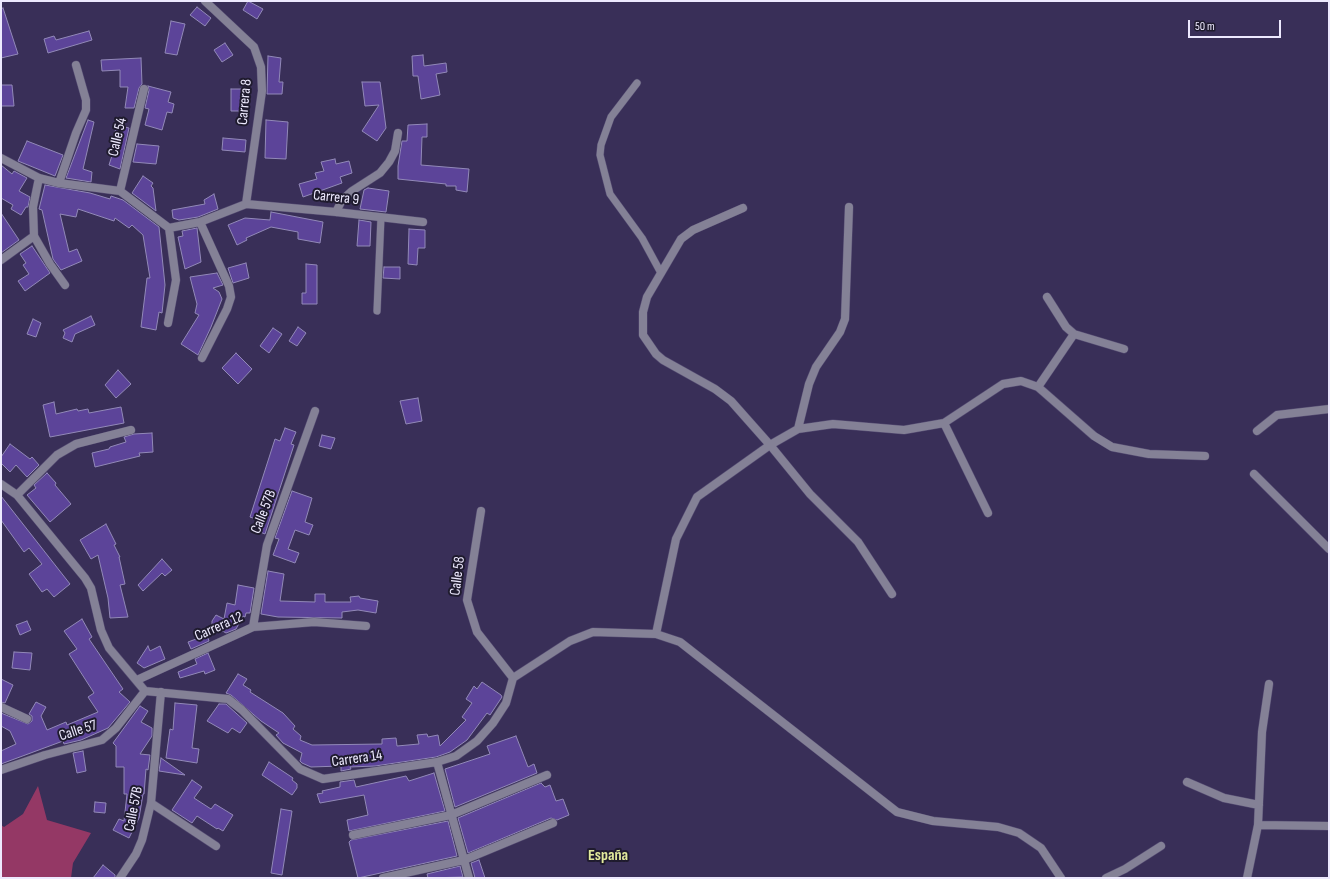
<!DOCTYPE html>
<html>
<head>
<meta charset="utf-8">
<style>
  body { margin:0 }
  #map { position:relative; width:1330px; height:879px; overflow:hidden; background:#392f58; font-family:"Sofia Sans Condensed",sans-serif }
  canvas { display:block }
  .frame { position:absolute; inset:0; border:2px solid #ede9fe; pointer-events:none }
  .scale { position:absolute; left:1188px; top:20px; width:93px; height:18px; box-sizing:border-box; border:2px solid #ede9fe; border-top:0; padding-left:5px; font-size:12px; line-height:14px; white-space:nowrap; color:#ede9fe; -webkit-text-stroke:3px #1f1b2e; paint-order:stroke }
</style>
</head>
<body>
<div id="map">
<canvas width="1330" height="879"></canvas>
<div class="frame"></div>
<div class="scale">50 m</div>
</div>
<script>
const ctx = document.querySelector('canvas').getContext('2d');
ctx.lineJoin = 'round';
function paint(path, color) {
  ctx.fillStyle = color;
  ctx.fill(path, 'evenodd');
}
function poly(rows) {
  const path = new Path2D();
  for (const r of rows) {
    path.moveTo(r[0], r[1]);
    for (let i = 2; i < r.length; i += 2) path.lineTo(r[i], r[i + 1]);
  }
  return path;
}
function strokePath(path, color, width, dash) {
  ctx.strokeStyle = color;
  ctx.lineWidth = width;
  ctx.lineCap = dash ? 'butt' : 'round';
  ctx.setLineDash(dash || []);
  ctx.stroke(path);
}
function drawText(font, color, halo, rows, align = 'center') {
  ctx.font = font + ' "Sofia Sans Condensed",sans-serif';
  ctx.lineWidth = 4;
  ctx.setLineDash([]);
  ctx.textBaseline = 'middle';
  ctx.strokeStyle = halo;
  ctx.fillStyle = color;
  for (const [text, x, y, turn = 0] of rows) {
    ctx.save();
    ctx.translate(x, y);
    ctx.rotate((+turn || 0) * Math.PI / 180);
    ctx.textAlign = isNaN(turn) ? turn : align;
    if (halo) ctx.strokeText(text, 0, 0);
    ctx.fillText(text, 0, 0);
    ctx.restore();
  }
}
const forest = poly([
  [38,786,47,820,91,833,73,863,71,878,1,878,1,825,4,827,23,814]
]);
const building = poly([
  [248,1,263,9,257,19,243,10,248,1],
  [197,7,211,18,205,26,190,15,197,7],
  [3,8,18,54,1,58,1,9,3,8],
  [171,21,185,24,177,55,165,53,171,21],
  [89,31,92,40,48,53,44,39,54,36,56,40,89,31],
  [225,43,233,55,222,62,214,50,225,43],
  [423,55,424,66,446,63,447,72,436,74,440,95,421,99,418,76,413,76,412,56,423,55],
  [268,56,281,58,279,82,283,82,282,94,267,94,268,56],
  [141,58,142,84,139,88,134,108,125,108,128,87,120,87,120,70,102,71,101,60,141,58],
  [362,82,380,82,386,128,377,141,362,131,379,105,365,106,362,82],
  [1,85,12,85,14,106,1,106,1,85],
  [148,86,171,92,168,102,174,104,172,113,167,112,162,130,145,125,149,109,145,108,149,90,148,86],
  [231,89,244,89,244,111,231,111,231,89],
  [88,120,94,122,83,169,92,172,91,182,66,178,88,120],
  [266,120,288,122,286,159,265,158,266,120],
  [427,124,427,137,422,137,421,165,469,169,467,192,456,190,456,186,446,186,446,184,398,179,398,166,402,141,407,141,408,125,427,124],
  [117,125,129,128,120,169,109,165,116,143,112,142,117,125],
  [223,138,246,140,245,152,222,150,223,138],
  [27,141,63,155,55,176,18,161,27,141],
  [137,144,159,146,156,164,133,162,137,144],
  [335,159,336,164,349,161,352,173,340,177,342,183,303,197,299,184,317,179,315,173,324,171,321,162,335,159],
  [1,165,12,174,14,171,27,178,19,191,30,197,28,207,26,207,21,215,11,209,13,205,1,198,1,165],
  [143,176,153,183,151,186,153,188,156,211,132,193,143,176],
  [45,185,90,193,110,199,111,196,123,200,159,227,165,285,162,313,159,312,156,330,141,327,147,278,150,278,143,235,132,225,129,228,115,218,114,221,78,209,76,217,60,214,69,252,77,249,82,261,61,270,53,259,42,210,39,209,45,185],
  [368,188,389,191,386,212,360,209,364,190,368,188],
  [214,194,218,209,198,217,179,220,173,218,172,210,205,204,204,200,214,194],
  [271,212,323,222,320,243,298,239,298,232,271,227,246,238,247,240,237,245,228,225,245,218,270,220,271,212],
  [1,213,19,240,1,253,1,213],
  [359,220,371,222,370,246,357,246,359,220],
  [197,228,201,262,185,269,178,237,183,236,182,231,197,228],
  [409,229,425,230,425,248,418,248,417,265,408,264,409,229],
  [32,246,50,273,25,291,18,281,29,274,23,265,26,263,20,254,32,246],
  [246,263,249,278,233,283,228,268,246,263],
  [306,264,317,265,317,304,302,304,302,293,306,293,306,264],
  [384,267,400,267,400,279,383,278,384,267],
  [217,273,223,285,213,288,219,292,222,299,211,327,198,355,181,344,199,315,195,313,197,304,190,277,217,273],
  [91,316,95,325,75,334,72,342,63,338,65,333,63,330,91,316],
  [33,319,41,323,36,337,27,334,33,319],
  [298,327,306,333,297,346,289,341,298,327],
  [273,328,282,334,269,353,260,346,273,328],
  [236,353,252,369,238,384,222,368,236,353],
  [118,370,131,384,116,398,105,385,118,370],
  [418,398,422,421,406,424,400,401,418,398],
  [54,402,56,414,77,409,78,411,88,409,89,413,121,407,124,423,50,437,43,405,54,402],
  [285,428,296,432,291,444,294,445,265,534,255,530,258,520,250,517,275,439,280,441,285,428],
  [152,433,153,452,139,453,140,456,95,467,92,453,109,449,110,447,126,442,124,437,134,434,152,433],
  [322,435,335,438,331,449,319,446,322,435],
  [10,444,30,459,32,457,39,465,27,477,16,465,10,472,1,463,1,457,10,444],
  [47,473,56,483,55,485,71,504,50,522,27,495,36,488,34,485,47,473],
  [292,491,312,498,305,522,313,525,309,535,295,530,288,549,299,553,295,563,273,555,279,539,275,538,292,491],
  [1,496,70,584,54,597,47,589,42,592,29,574,42,564,29,548,24,552,1,520,1,496],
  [106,524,116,544,114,545,120,557,119,557,125,584,120,585,128,617,110,618,108,598,98,555,91,559,80,540,106,524],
  [162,559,172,570,165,576,162,573,143,591,138,585,162,559],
  [268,571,284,574,280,601,315,602,315,594,325,594,325,602,351,602,350,597,359,596,360,598,378,601,376,613,358,610,342,612,342,618,278,617,261,614,268,571],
  [238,585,254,588,250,613,246,613,245,617,243,616,236,629,226,633,212,625,212,621,216,615,224,619,227,603,235,605,238,585],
  [82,619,92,637,89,639,123,689,119,692,130,702,108,728,81,740,64,744,63,741,1,764,1,751,16,744,10,731,1,726,1,713,28,724,32,721,32,716,29,714,36,702,46,707,41,716,47,730,66,722,67,725,98,712,88,697,94,693,69,654,77,649,64,631,82,619],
  [27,621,31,630,20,635,16,625,27,621],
  [207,635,209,641,191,649,188,642,207,635],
  [148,646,150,651,160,646,165,659,144,668,137,663,148,646],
  [14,652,32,653,30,670,12,668,14,652],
  [208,653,215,670,205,674,204,671,180,678,178,672,197,664,195,659,208,653],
  [238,674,247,679,243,685,251,690,250,692,283,713,295,726,293,729,301,736,300,740,312,745,382,744,382,739,396,738,397,746,419,744,417,735,427,734,428,737,438,735,440,746,466,720,462,717,472,703,466,699,474,686,477,689,482,682,501,695,502,697,490,715,487,713,467,740,450,752,436,757,375,766,350,767,351,769,341,771,341,766,311,767,302,763,300,761,302,753,283,743,276,735,279,733,261,721,231,695,226,693,238,674],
  [1,679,13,685,5,703,1,702,1,679],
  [175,703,197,705,192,748,199,749,197,763,166,758,170,729,173,730,175,703],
  [219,704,226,704,247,723,240,733,232,728,228,733,207,721,219,704],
  [140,706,148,711,141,722,152,728,152,736,140,754,150,755,148,770,146,769,144,794,143,794,139,818,129,838,113,830,119,819,124,821,127,794,124,794,124,767,116,767,116,746,113,743,140,706],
  [516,736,528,767,534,764,537,773,455,807,445,769,490,754,487,746,516,736],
  [83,751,86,771,77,773,73,753,83,751],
  [161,758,185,775,159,771,161,758],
  [269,762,293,778,292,780,297,784,297,788,292,795,262,775,269,762],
  [434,773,445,811,349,831,347,820,368,815,364,795,320,803,317,794,323,793,322,791,340,787,340,782,354,780,356,787,406,776,409,781,434,773],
  [192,780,202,787,194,798,211,809,215,804,233,815,223,831,218,828,217,829,197,816,192,823,172,810,192,780],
  [541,783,545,787,550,785,556,801,563,799,569,815,557,820,551,818,468,853,458,818,541,783],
  [95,802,106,803,105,813,94,812,95,802],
  [281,809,292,811,282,875,271,873,281,809],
  [448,821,457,856,358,878,349,842,351,840,448,821],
  [479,860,485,878,475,878,474,874,471,863,479,860],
  [103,865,115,875,115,878,93,878,103,865],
  [460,866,463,877,428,878,427,874,460,866]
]);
const lane = poly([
  [637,83,611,117,601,145,600,155,610,194,642,238,661,273],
  [377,311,381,217]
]);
const street = poly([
  [205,1,254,47,261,67,262,91,246,204],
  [1,158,39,178,59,183,120,191,169,228,200,222,246,204,336,212,423,222],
  [39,178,33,207,34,236,50,264,65,285],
  [59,183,76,133,86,110,86,100,76,65],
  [120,191,144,89],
  [743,208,693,230,681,239,647,297,643,312,643,335,656,354,663,360,715,389,731,401,770,445,810,494,858,542,892,594],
  [336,212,342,200,352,191,380,173,389,162,395,151,398,133],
  [200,222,229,286,231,297,227,309,202,358],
  [1,260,34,236],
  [1047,297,1066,327,1074,334,1124,349],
  [168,323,176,280,169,228],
  [1038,387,1074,334],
  [944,423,988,513],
  [798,429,809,384,816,367,840,332,845,319,849,207],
  [1257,431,1277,415,1329,409],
  [1254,474,1329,549],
  [1,484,17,495,85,578,91,588,101,630,109,648,145,691],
  [17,495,57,455,76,444,131,430],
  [481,511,467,600,477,632,513,678],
  [253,627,267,545,315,411],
  [656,634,676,539,697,497,770,445,798,429,833,424,904,430,944,423,1003,384,1021,381,1038,387,1094,436,1112,447,1149,454,1205,456],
  [513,678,570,641,593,632,656,634,680,642,897,812,933,821,998,827,1019,833,1041,848,1061,878],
  [137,680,253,627,314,622,366,626],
  [145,691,228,699,242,710,300,769,323,779,437,762,456,756,477,741,493,723,506,703,513,678],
  [1,707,27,719],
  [437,762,469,878],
  [1,770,45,755,102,740,116,728,145,691],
  [1187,782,1224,798,1259,805],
  [151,803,216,846],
  [1258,825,1329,826],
  [353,835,451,815,547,775],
  [120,878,136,854,142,840,151,803,161,692],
  [383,878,464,860,553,823],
  [1106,878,1125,869,1161,846],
  [1247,878,1258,825,1262,732,1269,684]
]);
const streetNames = [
  ["Carrera 8",245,102,-85],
  ["Calle 54",118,137,-77],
  ["Carrera 9",336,198,6],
  ["Calle 57B",264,512,-69],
  ["Calle 58",458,576,-83],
  ["Carrera 12",219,627,-24],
  ["Calle 57",78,731,-18],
  ["Carrera 14",357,759,-8],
  ["Calle 57B",134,809,-79]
];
const neighbourhoodNames = [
  ["España",608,856]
];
paint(forest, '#943865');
paint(building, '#5c4499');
strokePath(building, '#9289b8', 1);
strokePath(lane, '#564d73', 8);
strokePath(street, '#564d73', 9);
strokePath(lane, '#848196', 7);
strokePath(street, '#848196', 8);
drawText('15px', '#ede9fe', '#1f1b2e', streetNames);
drawText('bold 16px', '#e2ea9c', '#1f1b2e', neighbourhoodNames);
</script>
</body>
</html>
